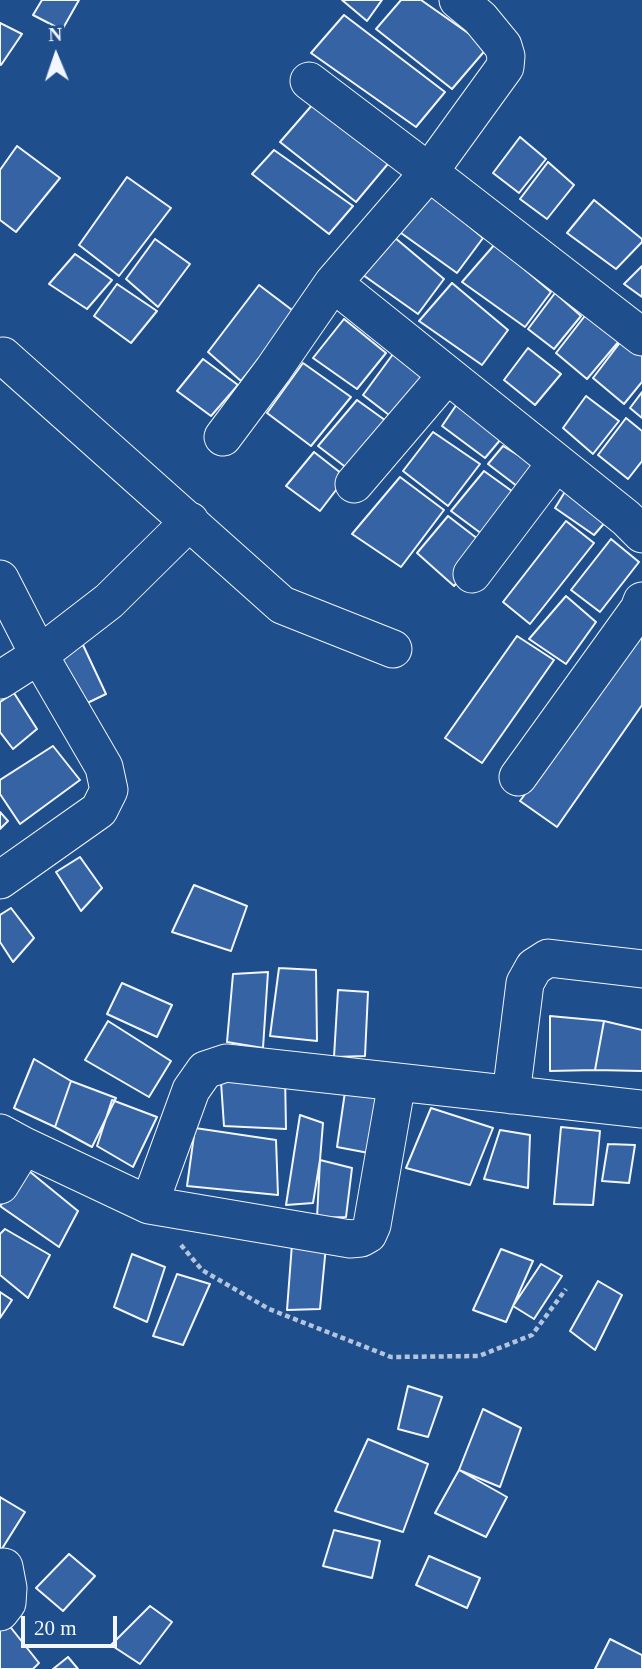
<!DOCTYPE html>
<html>
<head>
<meta charset="utf-8">
<style>
  body { margin:0 }
  #map { position:relative; width:642px; height:1669px; overflow:hidden; background:#1f4e8c; font-family:"Times New Roman",serif }
  canvas { display:block }
  .north { position:absolute; left:21px; top:21px; width:70px; height:70px; -webkit-text-stroke:5px #1f4e8c; paint-order:stroke; rotate:358deg; font-size:19px; font-weight:700; line-height:28px; text-align:center; color:#f2f6ff }
  .north::after { content:''; display:block; margin:auto; width:24px; height:32px; background:#f2f6ff; clip-path:polygon(50% 0,100% 100%,50% 72%,0 100%) }
  .scale { position:absolute; left:21px; top:1616px; width:96px; height:32px; box-sizing:border-box; border:4px solid #f2f6ff; border-top:0; padding-left:9px; font-size:21px; line-height:24px; white-space:nowrap; color:#f2f6ff; -webkit-text-stroke:5px #1f4e8c; paint-order:stroke }
</style>
</head>
<body>
<div id="map">
<canvas width="642" height="1669"></canvas>
<div class="north">N</div>
<div class="scale">20 m</div>
</div>
<script>
const ctx = document.querySelector('canvas').getContext('2d');
ctx.lineJoin = 'round';
function paint(path, color) {
  ctx.fillStyle = color;
  ctx.fill(path, 'evenodd');
}
function poly(rows) {
  const path = new Path2D();
  for (const r of rows) {
    path.moveTo(r[0], r[1]);
    for (let i = 2; i < r.length; i += 2) path.lineTo(r[i], r[i + 1]);
  }
  return path;
}
function strokePath(path, color, width, dash) {
  ctx.strokeStyle = color;
  ctx.lineWidth = width;
  ctx.lineCap = dash ? 'butt' : 'round';
  ctx.setLineDash(dash || []);
  ctx.stroke(path);
}
const building = poly([
  [42,0,79,0,62,30,33,15,42,0],
  [342,0,382,0,367,21,342,0],
  [401,0,421,0,488,47,452,89,376,29,401,0],
  [344,15,445,92,416,127,311,53,344,15],
  [0,23,22,34,1,65,0,64,0,23],
  [313,104,392,159,356,202,280,142,313,104],
  [520,137,546,159,519,193,493,173,520,137],
  [17,146,60,178,16,232,0,220,0,170,17,146],
  [274,150,353,206,329,234,252,174,274,150],
  [548,162,574,185,547,219,520,199,548,162],
  [127,177,171,208,119,276,79,245,127,177],
  [427,190,483,238,457,273,394,228,427,190],
  [594,200,642,239,642,242,616,269,567,233,594,200],
  [388,232,444,279,418,314,356,270,388,232],
  [155,239,190,264,158,307,126,279,155,239],
  [495,244,551,292,525,327,462,282,495,244],
  [75,254,112,280,87,309,49,284,75,254],
  [642,266,642,297,624,284,642,266],
  [452,283,508,330,482,365,419,321,452,283],
  [117,284,157,311,131,343,94,316,117,284],
  [259,285,296,313,241,381,208,352,259,285],
  [555,293,581,316,554,349,528,329,555,293],
  [591,308,625,334,587,379,556,353,591,308],
  [344,319,386,353,357,389,313,358,344,319],
  [628,332,642,343,642,382,624,404,593,378,628,332],
  [528,348,561,374,535,405,504,380,528,348],
  [393,354,426,378,393,418,363,395,393,354],
  [203,359,238,385,211,416,177,391,203,359],
  [303,363,351,397,311,446,267,413,303,363],
  [642,392,642,418,630,408,642,392],
  [586,396,619,421,593,454,563,428,586,396],
  [357,400,389,423,352,472,318,446,357,400],
  [457,404,501,439,485,458,442,426,457,404],
  [626,418,642,431,642,461,628,479,598,455,626,418],
  [433,432,480,464,448,506,403,471,433,432],
  [503,446,543,470,526,493,488,464,503,446],
  [314,452,346,477,320,511,286,486,314,452],
  [484,471,523,499,490,540,451,511,484,471],
  [400,477,444,510,401,567,352,534,400,477],
  [566,490,608,519,594,535,555,508,566,490],
  [448,516,487,546,454,586,417,553,448,516],
  [566,521,594,543,530,624,503,602,566,521],
  [611,539,639,562,600,612,571,590,611,539],
  [566,596,596,622,566,664,529,639,566,596],
  [642,633,642,705,557,827,520,801,642,633],
  [517,636,554,660,482,763,445,738,517,636],
  [83,645,106,694,77,708,53,658,83,645],
  [14,693,37,729,13,749,0,732,0,702,14,693],
  [53,746,80,780,20,824,0,794,0,780,53,746],
  [0,812,8,821,0,829,0,812],
  [80,857,102,888,81,911,56,872,80,857],
  [194,885,247,906,231,951,172,932,194,885],
  [11,908,34,938,13,962,0,942,0,915,11,908],
  [279,968,316,970,317,1041,270,1036,279,968],
  [268,972,263,1048,227,1042,233,974,268,972],
  [122,983,172,1005,157,1037,107,1014,122,983],
  [338,990,368,992,365,1056,334,1057,338,990],
  [550,1016,604,1021,595,1070,550,1071,550,1016],
  [108,1021,171,1061,149,1097,85,1060,108,1021],
  [604,1021,642,1030,642,1071,595,1070,604,1021],
  [34,1059,71,1081,55,1127,14,1108,34,1059],
  [285,1074,286,1129,224,1126,221,1082,285,1074],
  [71,1081,116,1098,92,1147,55,1127,71,1081],
  [346,1085,383,1091,374,1154,337,1147,346,1085],
  [112,1100,157,1117,133,1167,97,1146,112,1100],
  [431,1108,493,1128,470,1185,406,1168,431,1108],
  [300,1115,323,1123,320,1160,313,1203,286,1205,300,1115],
  [561,1127,600,1131,593,1205,554,1204,561,1127],
  [195,1128,276,1140,278,1195,187,1186,195,1128],
  [500,1130,530,1135,528,1188,484,1179,500,1130],
  [608,1144,635,1145,629,1183,602,1181,608,1144],
  [320,1160,352,1168,346,1217,317,1218,320,1160],
  [29,1171,78,1211,59,1247,0,1206,29,1171],
  [5,1229,50,1255,28,1298,0,1275,0,1234,5,1229],
  [292,1244,326,1246,320,1309,287,1310,292,1244],
  [501,1249,533,1261,506,1322,473,1310,501,1249],
  [132,1254,165,1267,147,1322,114,1307,132,1254],
  [541,1264,562,1276,534,1319,513,1306,541,1264],
  [177,1274,210,1284,183,1345,153,1336,177,1274],
  [598,1281,622,1295,595,1350,570,1331,598,1281],
  [0,1292,12,1300,0,1318,0,1292],
  [408,1386,442,1397,428,1437,398,1429,408,1386],
  [483,1409,521,1428,500,1487,459,1470,483,1409],
  [368,1439,428,1464,403,1532,335,1511,368,1439],
  [459,1470,507,1497,486,1537,435,1513,459,1470],
  [0,1497,25,1512,0,1552,0,1497],
  [334,1530,380,1541,372,1578,323,1566,334,1530],
  [69,1554,95,1576,63,1611,36,1588,69,1554],
  [429,1556,480,1578,467,1608,416,1585,429,1556],
  [150,1606,172,1622,140,1664,111,1645,150,1606],
  [4,1619,39,1663,33,1669,0,1669,0,1624,4,1619],
  [610,1639,642,1655,642,1669,595,1669,610,1639],
  [68,1657,78,1669,53,1669,68,1657]
]);
const path = poly([
  [181,1245,202,1270,269,1309,391,1357,479,1356,532,1335,566,1289]
]);
const minor = poly([
  [458,0,480,18,503,46,506,56,505,67,429,172,333,283,626,518,642,534],
  [309,81,429,172,642,337],
  [3,356,282,605,393,649],
  [223,437,273,370,333,283],
  [354,484,447,375],
  [472,574,556,463],
  [0,579,39,655,104,767,109,790,99,810,0,880],
  [0,680,39,655,109,601,190,521],
  [518,777,639,609,642,601],
  [511,1095,525,983,534,967,548,958,642,969],
  [0,1133,24,1146,149,1205,191,1090,205,1070,226,1063,642,1109],
  [0,1185,24,1146],
  [149,1205,350,1239,361,1238,368,1234,372,1225,397,1082],
  [0,1612,7,1603,8,1588,4,1567]
]);
paint(building, '#3563a3');
strokePath(building, '#f2f6ff', 2);
strokePath(minor, '#f2f6ff', 39);
strokePath(path, '#b3c4dc', 4.5, [5, 3.5]);
strokePath(minor, '#1f4e8c', 37);
</script>
</body>
</html>
